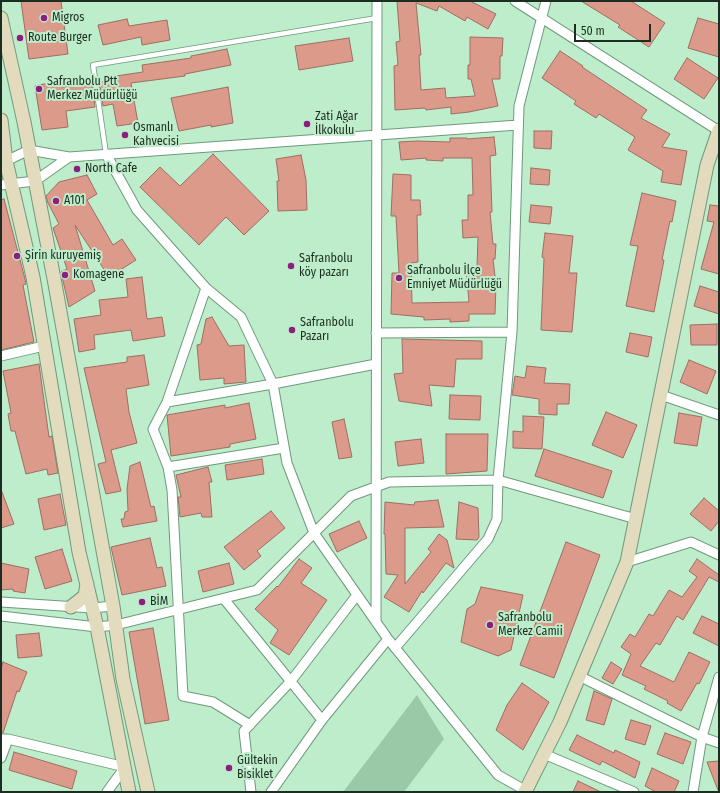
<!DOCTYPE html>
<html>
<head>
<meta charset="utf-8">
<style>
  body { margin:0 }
  #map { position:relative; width:720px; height:793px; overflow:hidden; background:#beedcb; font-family:"Fira Sans Condensed",sans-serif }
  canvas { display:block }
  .frame { position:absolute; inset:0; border:2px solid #1c2e21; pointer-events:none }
  .scale { position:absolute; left:574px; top:24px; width:77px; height:18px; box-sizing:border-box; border:2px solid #1c2e21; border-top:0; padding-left:5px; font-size:12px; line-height:14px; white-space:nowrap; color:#1c2e21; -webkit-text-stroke:3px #beedcb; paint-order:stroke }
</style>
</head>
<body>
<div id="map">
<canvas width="720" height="793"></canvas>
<div class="frame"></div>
<div class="scale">50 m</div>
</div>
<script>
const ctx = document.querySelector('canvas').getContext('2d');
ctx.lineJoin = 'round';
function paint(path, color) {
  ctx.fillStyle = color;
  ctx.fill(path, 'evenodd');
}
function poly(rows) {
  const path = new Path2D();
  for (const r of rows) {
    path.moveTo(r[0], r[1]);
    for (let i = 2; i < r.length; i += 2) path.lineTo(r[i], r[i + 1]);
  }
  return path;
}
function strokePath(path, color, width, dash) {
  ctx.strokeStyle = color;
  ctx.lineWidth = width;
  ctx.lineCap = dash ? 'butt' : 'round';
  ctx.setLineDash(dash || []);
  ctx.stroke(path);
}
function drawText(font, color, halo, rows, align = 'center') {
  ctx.font = font + ' "Fira Sans Condensed",sans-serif';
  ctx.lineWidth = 4;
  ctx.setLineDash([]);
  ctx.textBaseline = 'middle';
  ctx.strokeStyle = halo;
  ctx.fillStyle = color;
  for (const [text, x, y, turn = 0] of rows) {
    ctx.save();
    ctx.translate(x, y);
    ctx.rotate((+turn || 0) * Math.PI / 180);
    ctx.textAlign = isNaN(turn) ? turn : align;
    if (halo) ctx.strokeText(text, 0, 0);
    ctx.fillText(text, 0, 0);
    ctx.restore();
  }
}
const green = poly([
  [417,695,444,739,404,792,343,792]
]);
const building = poly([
  [21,1,61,1,68,54,29,59,21,1],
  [397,1,470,1,496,14,488,29,467,17,465,21,439,6,437,11,416,3,421,55,419,55,421,90,445,88,446,98,475,96,471,79,468,79,468,65,470,65,470,37,503,38,502,56,500,56,500,79,492,79,498,106,469,112,451,114,451,107,426,110,425,108,395,110,394,66,398,65,396,42,400,41,397,1],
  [581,1,631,1,665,23,649,47,618,27,620,25,581,1],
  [698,18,719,24,719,57,688,48,698,18],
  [127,19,129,26,167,20,170,40,142,45,141,37,103,45,98,25,127,19],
  [349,38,353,61,299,70,295,46,349,38],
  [227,49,231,65,185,74,185,76,131,83,138,123,117,126,113,104,103,106,99,82,109,81,109,77,143,72,142,65,191,58,191,56,227,49],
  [560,51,583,66,582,67,647,110,641,118,670,134,662,147,687,151,681,185,661,182,663,171,628,150,635,137,599,114,596,118,574,104,576,101,542,78,560,51],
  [687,58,718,78,704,99,674,79,687,58],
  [62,80,62,87,92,83,95,107,66,111,68,127,42,130,35,86,62,80],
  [228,87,233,123,211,127,211,125,179,131,171,98,228,87],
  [534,131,552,131,551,149,534,148,534,131],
  [494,137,496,155,490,156,492,212,490,212,493,244,496,244,495,259,493,259,496,285,495,314,469,314,469,321,450,322,450,319,424,320,424,317,391,314,392,273,399,273,396,216,391,216,393,174,411,175,411,200,420,200,421,215,417,215,418,262,411,263,412,303,469,302,466,269,477,268,478,237,463,238,462,220,468,220,468,195,473,195,472,158,443,158,443,161,426,160,426,158,401,160,399,142,417,141,450,142,450,138,467,138,467,139,494,137],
  [213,154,269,211,244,235,226,217,199,245,140,187,160,167,180,186,213,154],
  [301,155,306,180,307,210,278,211,277,181,279,181,276,159,301,155],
  [531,168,550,170,549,185,530,184,531,168],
  [87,175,97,194,87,200,113,245,122,239,136,260,109,277,75,225,95,291,69,307,61,272,67,269,53,228,59,224,48,203,46,196,59,182,87,175],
  [642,193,676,201,672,222,670,221,662,260,664,260,654,312,626,306,638,246,630,245,642,193],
  [4,199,25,279,26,284,23,285,34,342,1,350,1,200,4,199],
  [531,205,552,207,550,224,529,222,531,205],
  [710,205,719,206,719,274,701,269,714,222,707,221,710,205],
  [545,233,573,236,569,273,577,273,572,332,541,330,544,258,542,257,545,233],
  [142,277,147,319,162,317,165,336,133,341,131,330,94,335,95,349,79,352,74,319,101,315,99,300,128,297,126,279,142,277],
  [700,286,719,292,719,314,694,306,700,286],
  [212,317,229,346,244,345,246,382,224,384,224,378,200,380,197,345,201,344,206,319,212,317],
  [717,324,717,345,691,345,690,325,717,324],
  [630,333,652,337,648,357,626,352,630,333],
  [402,339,482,341,482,359,456,359,454,387,429,385,432,406,399,401,394,374,403,373,402,339],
  [144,355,149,385,126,389,129,412,137,443,111,450,121,491,106,494,98,464,106,462,84,368,127,362,127,357,144,355],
  [689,360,716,371,707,394,680,382,689,360],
  [39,364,49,437,52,436,58,473,48,475,47,469,26,474,15,431,11,431,8,414,11,413,3,371,39,364],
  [527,366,546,368,544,383,570,384,569,404,557,404,557,415,539,414,539,399,512,395,515,376,525,378,527,366],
  [450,395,481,396,480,420,449,419,450,395],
  [249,403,256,439,230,444,230,447,171,456,167,415,225,405,225,408,249,403],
  [606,412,637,425,623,458,592,445,606,412],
  [679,413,702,417,697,446,674,443,679,413],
  [523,416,544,417,542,449,513,448,513,431,523,432,523,416],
  [344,419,352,457,339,459,332,422,344,419],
  [446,434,488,434,487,471,446,474,446,434],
  [421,439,424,463,398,466,395,442,421,439],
  [544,449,612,471,603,498,535,476,544,449],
  [262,459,264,474,227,480,225,465,262,459],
  [140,462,151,507,154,506,157,521,123,527,121,519,124,519,125,512,128,511,127,489,130,466,140,462],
  [208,467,212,482,209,482,212,517,202,517,201,513,180,517,178,497,181,497,176,475,208,467],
  [2,492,14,524,1,528,1,493,2,492],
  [60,494,66,525,44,530,38,499,60,494],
  [704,498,719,511,719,521,711,531,690,514,704,498],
  [438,500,444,527,405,528,405,584,431,552,428,549,439,534,447,540,454,568,446,563,423,593,422,591,409,612,384,597,398,575,386,574,385,534,384,534,385,502,414,505,415,502,438,500],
  [459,502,478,508,479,537,477,540,456,539,459,502],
  [271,511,285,528,257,551,261,556,244,570,224,547,271,511],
  [359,521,367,538,337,552,329,534,359,521],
  [150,538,157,568,162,567,166,586,122,595,111,547,150,538],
  [566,542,600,555,554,678,520,665,566,542],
  [62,549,72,581,45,589,35,557,62,549],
  [299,559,312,568,301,583,327,600,289,655,270,643,278,630,255,609,277,586,278,587,299,559],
  [697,559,719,575,719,582,709,577,683,620,677,616,660,645,656,643,640,666,674,682,689,652,710,662,699,684,697,683,681,711,667,703,668,701,644,689,646,686,622,675,631,654,621,647,630,634,635,637,649,614,653,616,669,590,682,597,697,577,689,571,697,559],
  [1,563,29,569,25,593,13,591,13,589,1,590,1,563],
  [229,563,234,584,203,592,198,571,229,563],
  [481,587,523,595,511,650,498,656,461,642,467,609,475,604,481,587],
  [702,616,719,624,719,646,693,633,702,616],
  [153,628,169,720,145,724,129,632,153,628],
  [39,633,42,656,18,658,16,635,39,633],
  [3,662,27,672,19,692,17,691,3,733,1,733,1,669,3,662],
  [611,662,622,669,613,684,602,678,611,662],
  [522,683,549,702,523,750,496,730,507,705,522,683],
  [594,691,612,699,604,725,586,720,594,691],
  [631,720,651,726,645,745,625,739,631,720],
  [665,733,691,742,683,764,657,754,665,733],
  [577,735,614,753,615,750,640,762,635,778,602,761,600,765,569,750,577,735],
  [14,752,77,771,72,789,9,770,14,752],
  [719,761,719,790,718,790,707,762,719,761],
  [652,768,679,781,674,792,656,792,645,786,652,768],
  [578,781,601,792,573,792,578,781]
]);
const lane = poly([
  [106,154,93,65,377,18]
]);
const street = poly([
  [515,1,719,131],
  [106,154,137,210,206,288,241,317,273,384,287,463,314,533,388,639,498,775,528,792],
  [2,163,29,150,69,157,518,125],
  [1,185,35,181,69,157],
  [206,288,167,402,153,429,168,467,172,490,183,696,213,702,250,725],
  [376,333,512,332],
  [1,356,44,346],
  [661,395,719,415],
  [167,402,273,384,376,364],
  [168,467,284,448],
  [627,562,691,542,719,555],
  [224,599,322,720],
  [1,602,92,608,113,606],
  [1,616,97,627,116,625,257,590,351,496,389,482,498,480,636,519],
  [376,622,377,1],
  [395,648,488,539,497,519,498,480,512,332,519,106,546,1],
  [579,676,702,737,719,743],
  [1,739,8,739,125,767,107,792],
  [544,754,634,792],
  [1,758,8,739],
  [251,792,244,731,291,681,357,595],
  [271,792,322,720,388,639],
  [693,792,702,737,719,677]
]);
const secondary = poly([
  [1,18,24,122,55,284,113,606,123,679,148,792],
  [1,120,6,161,33,277,79,552,97,627,129,792],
  [71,607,85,596,87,584],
  [525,792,560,722,627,562,707,165,719,130]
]);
const markers = [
  [44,18,4,"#8d1e80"],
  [20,38,4,"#8d1e80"],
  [39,89,4,"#8d1e80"],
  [307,124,4,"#8d1e80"],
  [125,135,4,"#8d1e80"],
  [77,169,4,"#8d1e80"],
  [56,201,4,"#8d1e80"],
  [17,256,4,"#8d1e80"],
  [291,266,4,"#8d1e80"],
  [65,275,4,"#8d1e80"],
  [399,278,4,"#8d1e80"],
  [292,330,4,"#8d1e80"],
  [142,602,4,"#8d1e80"],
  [490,625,4,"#8d1e80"],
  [229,768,4,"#8d1e80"]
];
const poiNames = [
  ["Migros",52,18],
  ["Route Burger",28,38],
  ["Safranbolu Ptt",47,82],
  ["Merkez Müdürlüğü",47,96],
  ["Zati Ağar",315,117],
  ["İlkokulu",315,131],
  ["Osmanlı",133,128],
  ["Kahvecisi",133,142],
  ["North Cafe",85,169],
  ["A101",64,201],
  ["Şirin kuruyemiş",25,256],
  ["Safranbolu",299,259],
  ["köy pazarı",299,273],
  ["Safranbolu İlçe",407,271],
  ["Emniyet Müdürlüğü",407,285],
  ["Komagene",73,275],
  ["Safranbolu",300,323],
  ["Pazarı",300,337],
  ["BİM",150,602],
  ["Safranbolu",498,618],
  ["Merkez Camii",498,632],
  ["Gültekin",237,761],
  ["Bisiklet",237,775]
];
paint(green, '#99c9a7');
paint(building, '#dc9a8b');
strokePath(building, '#9f6d62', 1);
strokePath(lane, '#6e9a7b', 6);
strokePath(street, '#6e9a7b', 11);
strokePath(secondary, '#6e9a7b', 15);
strokePath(lane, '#fff', 4.5);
strokePath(street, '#fff', 9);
strokePath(secondary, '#e2dbbd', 13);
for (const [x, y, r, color] of markers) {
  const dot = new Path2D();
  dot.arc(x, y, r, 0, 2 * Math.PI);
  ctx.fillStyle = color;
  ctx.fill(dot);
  strokePath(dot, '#beedcb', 1.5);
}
drawText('12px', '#1c2e21', '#beedcb', poiNames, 'left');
</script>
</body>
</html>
